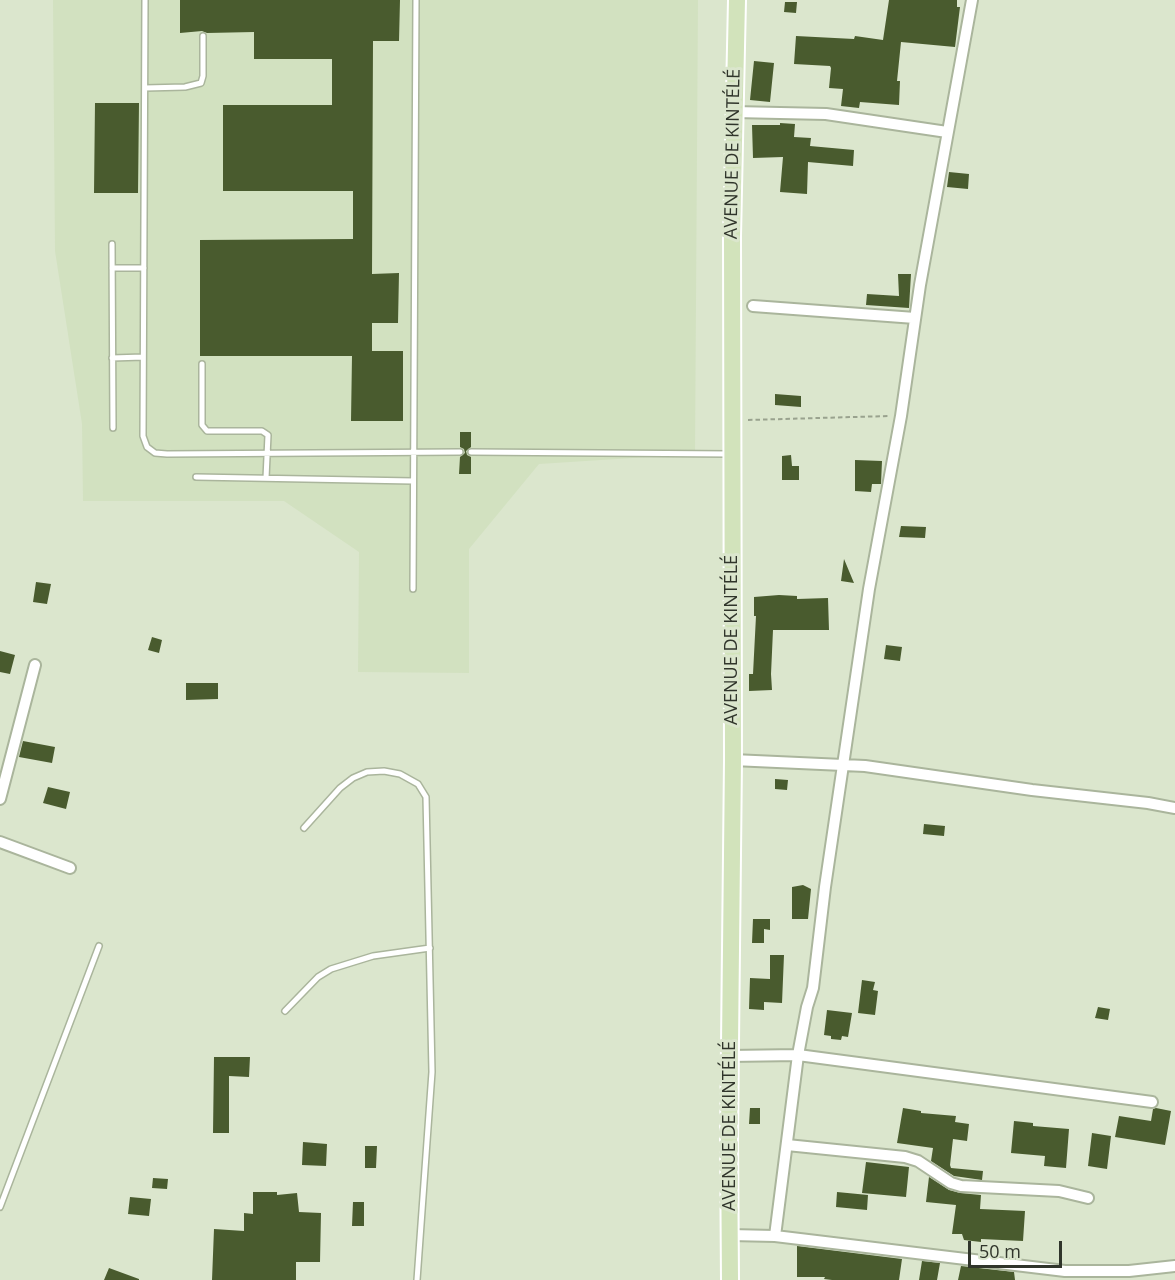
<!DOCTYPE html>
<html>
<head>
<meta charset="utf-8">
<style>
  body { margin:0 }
  #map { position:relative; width:1175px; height:1280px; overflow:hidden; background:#dbe6cd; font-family:"Open Sans",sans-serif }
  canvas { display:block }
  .scale { position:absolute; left:968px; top:1241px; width:94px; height:27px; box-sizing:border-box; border:3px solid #30352b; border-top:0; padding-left:8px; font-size:18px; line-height:21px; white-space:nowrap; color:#30352b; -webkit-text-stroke:4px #dbe6cd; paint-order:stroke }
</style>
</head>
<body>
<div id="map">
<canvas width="1175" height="1280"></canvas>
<div class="scale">50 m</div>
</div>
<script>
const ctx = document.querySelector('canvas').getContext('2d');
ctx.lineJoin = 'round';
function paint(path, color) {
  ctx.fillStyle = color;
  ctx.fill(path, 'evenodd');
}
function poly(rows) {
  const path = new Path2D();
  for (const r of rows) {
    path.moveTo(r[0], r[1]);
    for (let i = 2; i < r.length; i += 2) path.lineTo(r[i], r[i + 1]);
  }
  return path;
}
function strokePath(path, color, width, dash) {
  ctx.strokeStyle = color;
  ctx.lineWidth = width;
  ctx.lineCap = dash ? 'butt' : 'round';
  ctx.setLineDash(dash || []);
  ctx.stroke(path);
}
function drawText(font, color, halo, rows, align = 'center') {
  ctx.font = font + ' "Open Sans",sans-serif';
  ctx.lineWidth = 6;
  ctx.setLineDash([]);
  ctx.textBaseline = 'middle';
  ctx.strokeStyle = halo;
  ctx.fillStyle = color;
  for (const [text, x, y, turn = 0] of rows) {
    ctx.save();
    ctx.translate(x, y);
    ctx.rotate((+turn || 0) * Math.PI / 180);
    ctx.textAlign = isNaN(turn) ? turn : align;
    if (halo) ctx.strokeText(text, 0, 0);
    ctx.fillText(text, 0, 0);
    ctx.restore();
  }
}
const built = poly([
  [53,0,698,0,695,454,539,464,469,549,469,673,358,672,359,552,284,501,83,501,82,424,55,251]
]);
const building = poly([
  [180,0,400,0,399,41,373,41,372,274,399,273,398,323,372,323,372,351,403,351,403,421,351,421,352,356,200,356,200,240,353,239,353,191,223,191,223,105,332,105,332,59,254,59,254,32,207,33,202,31,180,33],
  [889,0,957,0,957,7,960,7,955,47,901,42,897,81,900,81,899,105,860,102,859,108,841,106,843,89,829,88,831,68,830,66,794,64,796,36,854,39,855,36,883,40],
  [785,2,797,2,796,13,784,12],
  [754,61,774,63,770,102,750,100],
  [95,103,139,103,138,193,94,193],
  [780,123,795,124,794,137,811,138,810,146,854,150,853,166,808,162,807,194,780,192,783,157,753,158,752,125,780,125],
  [949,172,969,174,968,189,947,187],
  [898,274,911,274,909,308,866,305,867,294,899,296],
  [775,394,801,396,801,407,775,405],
  [460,432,471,432,471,447,466,451,467,455,471,457,471,474,459,474,460,457,465,453,464,449,460,447],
  [791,455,792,466,799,466,799,480,782,480,782,456],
  [855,460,882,461,881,484,872,484,871,492,855,491],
  [901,526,926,527,925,538,899,537],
  [844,559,854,583,841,581],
  [36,582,51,584,47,604,33,602],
  [779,595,797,596,797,599,828,598,829,630,773,630,771,674,772,690,749,691,749,674,753,674,756,616,754,616,754,597],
  [152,637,162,640,159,653,148,650],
  [886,645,902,647,900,661,884,659],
  [0,651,15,655,10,674,0,672],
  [186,683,218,683,218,699,186,700],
  [23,741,55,747,52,763,19,757],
  [775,779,788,780,787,790,775,789],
  [48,787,70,792,66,809,43,803],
  [924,824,945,826,944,836,923,834],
  [803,885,811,889,808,919,792,919,792,887],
  [753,919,770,919,770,930,764,929,764,943,752,943],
  [770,955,784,955,782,1003,764,1002,764,1010,749,1009,750,978,770,979],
  [862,980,875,982,873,990,878,991,875,1015,858,1013],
  [1098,1007,1110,1009,1108,1020,1095,1018],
  [827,1010,852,1013,848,1037,842,1036,841,1040,831,1039,831,1036,824,1035],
  [214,1057,250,1057,249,1077,229,1076,229,1133,213,1133],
  [750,1108,760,1108,760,1124,749,1124],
  [903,1108,921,1111,921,1113,956,1116,955,1122,969,1124,967,1141,953,1139,950,1165,951,1168,983,1171,982,1180,954,1176,931,1161,933,1148,897,1143],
  [1156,1108,1171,1111,1165,1145,1115,1137,1119,1116,1151,1121,1153,1109],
  [1014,1121,1033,1123,1033,1126,1069,1129,1066,1168,1044,1166,1045,1156,1011,1153],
  [1092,1133,1111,1136,1107,1169,1088,1166],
  [303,1142,327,1144,326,1166,302,1165],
  [365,1146,377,1146,376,1168,365,1168],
  [866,1162,909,1167,906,1197,862,1193],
  [929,1177,949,1190,960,1193,981,1195,980,1209,1025,1211,1023,1241,981,1239,981,1242,964,1240,962,1234,952,1234,956,1205,926,1202],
  [153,1178,168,1179,167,1189,152,1188],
  [253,1192,277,1192,277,1195,297,1193,299,1212,321,1213,320,1262,296,1262,296,1280,212,1280,214,1229,244,1231,244,1213,253,1214],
  [837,1192,868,1195,867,1210,836,1207],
  [130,1197,151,1199,149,1216,128,1214],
  [353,1202,364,1202,364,1226,352,1226],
  [797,1246,902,1259,899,1280,832,1280,824,1279,825,1277,797,1277],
  [922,1261,940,1263,937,1280,919,1280],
  [961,1266,1014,1272,1015,1280,958,1280],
  [109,1268,139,1279,139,1280,104,1280]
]);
const path = poly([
  [748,420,889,416]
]);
const service = poly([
  [145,0,143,436,147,447,155,453,167,454,460,452],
  [145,88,185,87,201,83,203,76,203,36],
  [112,244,113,428],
  [112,268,144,268],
  [112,358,143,357],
  [202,364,202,425,207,431,262,431,268,435,266,478],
  [471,452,730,454],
  [196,477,413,481],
  [413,589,416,0],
  [304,828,340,788,353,778,367,772,384,771,400,774,418,784,426,797,432,1072,417,1280],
  [285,1011,318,977,331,969,373,956,430,948],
  [0,1207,99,946]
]);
const minor = poly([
  [734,112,826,114,947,132],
  [753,306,915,318],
  [733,760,865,766,1032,790,1148,803,1175,808],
  [0,799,35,665],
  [0,842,70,868],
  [729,1056,798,1055,807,1007,813,988,825,887,869,589,901,416,920,285,972,0],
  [787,1145,905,1157,918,1161,951,1183,961,1186,1059,1191,1088,1198],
  [730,1235,775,1236,1065,1271,1129,1271,1175,1266],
  [775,1236,798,1055,1152,1102]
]);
const primary = poly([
  [730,1280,729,1138,733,760,732,236,737,0]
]);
const streetNames = [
  ["AVENUE DE KINTÉLÉ",733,154,-89],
  ["AVENUE DE KINTÉLÉ",732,640,-90],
  ["AVENUE DE KINTÉLÉ",730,1126,-90]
];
paint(built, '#d2e1c0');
paint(building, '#495b2e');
strokePath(service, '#aab59c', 8);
strokePath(minor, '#aab59c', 14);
strokePath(primary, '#fff', 20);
strokePath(path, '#99a28e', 2, [4.5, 3]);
strokePath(service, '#fff', 5);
strokePath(minor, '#fff', 10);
strokePath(primary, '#d2e3bb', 16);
drawText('18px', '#30352b', '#dbe6cd', streetNames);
</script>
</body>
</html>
